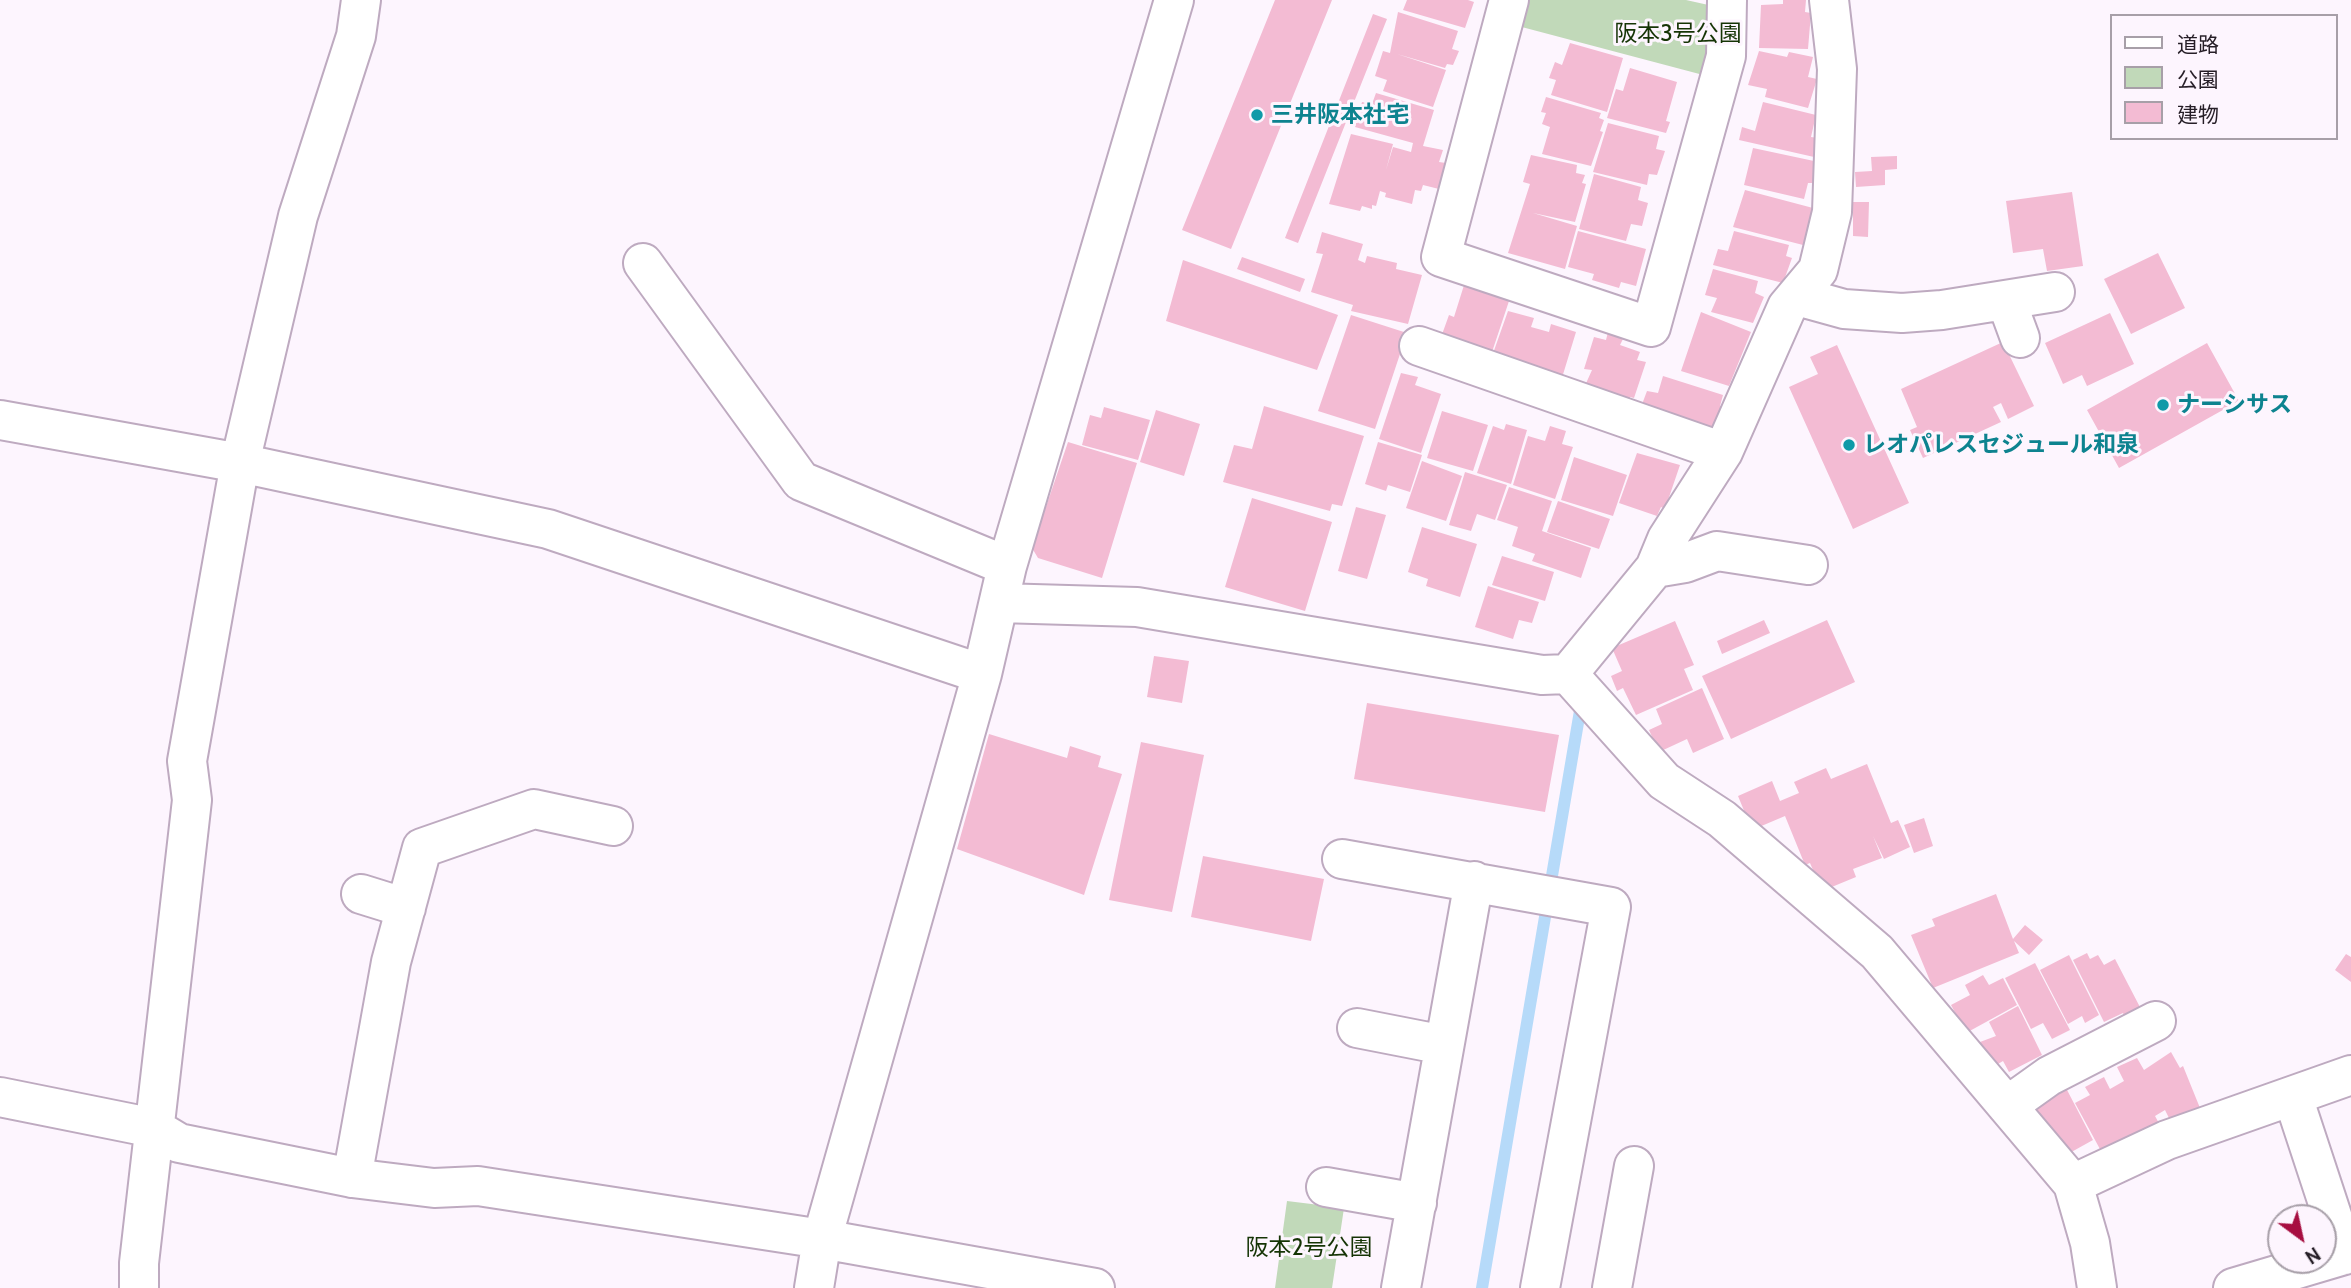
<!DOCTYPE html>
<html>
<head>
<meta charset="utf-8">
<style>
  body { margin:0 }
  #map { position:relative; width:2351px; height:1288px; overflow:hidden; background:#fdf5fe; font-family:Cabin,"Noto Sans JP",sans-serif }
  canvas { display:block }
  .legend { position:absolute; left:2110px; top:14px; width:228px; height:126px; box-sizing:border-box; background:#fdf5fe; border:2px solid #a79fa8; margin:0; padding:9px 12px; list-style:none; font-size:21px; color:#261e27 }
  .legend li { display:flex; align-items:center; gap:14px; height:35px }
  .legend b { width:35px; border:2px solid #a79fa8 }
  .north { position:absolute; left:2267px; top:1204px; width:70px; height:70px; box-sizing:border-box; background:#fdf5fe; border:2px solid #a79fa8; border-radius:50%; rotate:147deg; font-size:19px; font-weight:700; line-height:28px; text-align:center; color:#261e27 }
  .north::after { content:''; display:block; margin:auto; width:24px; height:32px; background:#a70f41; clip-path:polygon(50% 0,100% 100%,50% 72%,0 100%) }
</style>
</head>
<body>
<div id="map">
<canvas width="2351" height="1288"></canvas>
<ul class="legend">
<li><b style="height:9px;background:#fff"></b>道路</li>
<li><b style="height:19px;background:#c1d9b9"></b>公園</li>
<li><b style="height:19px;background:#f3bbd3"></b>建物</li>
</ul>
<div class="north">N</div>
</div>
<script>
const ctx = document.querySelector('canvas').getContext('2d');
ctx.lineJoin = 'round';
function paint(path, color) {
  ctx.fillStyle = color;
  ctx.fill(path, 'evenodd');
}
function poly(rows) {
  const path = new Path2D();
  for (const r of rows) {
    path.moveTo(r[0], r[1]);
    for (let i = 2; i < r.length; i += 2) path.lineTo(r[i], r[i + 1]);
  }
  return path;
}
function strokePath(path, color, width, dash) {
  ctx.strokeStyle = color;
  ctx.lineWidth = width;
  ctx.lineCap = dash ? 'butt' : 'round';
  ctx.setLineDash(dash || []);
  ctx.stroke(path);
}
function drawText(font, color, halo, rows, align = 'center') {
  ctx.font = font + ' Cabin,"Noto Sans JP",sans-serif';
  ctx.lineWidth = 6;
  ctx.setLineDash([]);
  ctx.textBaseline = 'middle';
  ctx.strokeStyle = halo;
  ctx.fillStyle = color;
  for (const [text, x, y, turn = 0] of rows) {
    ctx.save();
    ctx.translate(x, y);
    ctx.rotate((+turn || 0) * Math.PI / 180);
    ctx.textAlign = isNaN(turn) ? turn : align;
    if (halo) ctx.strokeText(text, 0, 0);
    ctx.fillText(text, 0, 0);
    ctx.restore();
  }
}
const green = poly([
  [1523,0,1686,0,1713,6,1707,76,1518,26],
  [1287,1201,1344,1208,1332,1288,1275,1288]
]);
const stream = poly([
  [1482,1288,1581,705]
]);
const building = poly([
  [1275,0,1332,0,1231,249,1182,230],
  [1407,0,1468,0,1474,2,1465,28,1403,10],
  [1783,0,1806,0,1805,12,1811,13,1808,49,1759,48,1761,5,1783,4],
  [1398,12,1458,31,1452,49,1459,51,1453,65,1447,64,1445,68,1397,54,1446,70,1433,107,1383,91,1387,80,1375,76,1383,51,1390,53],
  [1373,14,1387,19,1298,243,1285,238],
  [1570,43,1623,58,1607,112,1551,95,1556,80,1549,78,1555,62,1562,65],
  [1759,51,1787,57,1789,52,1813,57,1808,77,1817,79,1808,108,1765,97,1767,89,1748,85],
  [1630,68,1677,82,1666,121,1670,122,1666,133,1607,118,1616,89,1623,91],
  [1376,93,1434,110,1423,146,1443,150,1439,162,1446,163,1439,189,1423,185,1421,191,1415,190,1412,204,1385,197,1386,193,1380,191,1376,206,1372,205,1372,209,1362,206,1360,211,1329,204,1351,134,1393,144,1386,170,1393,147,1411,152,1413,143,1355,127,1362,102,1372,104],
  [1546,97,1601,113,1599,118,1604,120,1600,131,1603,132,1591,166,1542,154,1550,127,1542,124,1546,113,1541,112],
  [1763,102,1816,115,1811,137,1818,138,1814,157,1739,140,1742,127,1755,131],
  [1608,123,1659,136,1656,149,1665,151,1657,175,1649,174,1647,185,1593,172],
  [1753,148,1814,161,1813,168,1818,169,1815,183,1808,183,1804,199,1744,185],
  [1531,155,1577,165,1576,173,1585,175,1582,183,1586,184,1575,222,1533,213,1577,226,1565,269,1508,253,1530,184,1523,182],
  [1897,156,1897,169,1885,170,1885,185,1856,187,1855,172,1872,171,1871,157],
  [1594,174,1641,187,1638,200,1648,203,1642,226,1631,224,1626,241,1579,229],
  [1745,190,1813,208,1803,245,1733,227],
  [2072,192,2083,266,2047,271,2043,249,2013,253,2006,201],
  [1853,202,1869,202,1868,237,1853,236],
  [1578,231,1646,249,1636,286,1621,282,1619,288,1592,280,1594,274,1568,267],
  [1734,231,1789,245,1786,256,1792,258,1783,283,1713,265,1718,249,1728,251],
  [1322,232,1363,244,1358,260,1365,263,1367,256,1397,263,1396,269,1422,275,1408,324,1351,311,1353,305,1311,292,1323,254,1316,253],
  [2158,253,2185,308,2131,334,2104,279],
  [1242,257,1305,279,1300,292,1237,269],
  [1183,260,1338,315,1317,370,1166,321],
  [1713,269,1758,281,1755,293,1764,297,1753,323,1711,312,1717,298,1705,295],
  [1465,282,1511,295,1491,355,1440,340,1449,315,1454,317],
  [1508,311,1534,318,1531,327,1549,332,1551,324,1576,332,1561,381,1491,359],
  [1701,312,1751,332,1729,386,1681,371],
  [2110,313,2134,364,2087,386,2082,375,2063,384,2045,343],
  [1351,315,1407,333,1375,429,1318,411],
  [1608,332,1624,337,1620,345,1640,352,1637,360,1646,362,1634,398,1630,397,1629,401,1583,390,1592,370,1584,369,1594,337,1606,340],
  [2003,342,2034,406,2008,419,2001,403,1993,407,2001,422,1923,458,1910,430,1917,427,1901,389],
  [2207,343,2239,401,2119,468,2087,410],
  [1837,345,1909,503,1853,529,1789,387,1818,374,1810,357],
  [1401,373,1418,377,1415,385,1441,394,1421,453,1379,439],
  [1663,376,1723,395,1720,406,1726,409,1718,434,1641,407,1647,391,1658,393],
  [1264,406,1364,436,1342,506,1332,504,1330,511,1223,482,1234,445,1252,449],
  [1104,407,1150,420,1138,460,1082,445,1090,415,1101,418],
  [1156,410,1200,424,1184,476,1140,462],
  [1442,411,1488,425,1473,471,1427,458],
  [1506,424,1527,430,1511,484,1477,473,1493,426,1504,430],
  [1550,426,1566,431,1562,444,1573,447,1555,499,1513,485,1528,436,1545,441],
  [1068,442,1137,463,1102,578,1038,558,1032,548],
  [1378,442,1422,455,1410,492,1388,485,1386,491,1365,484],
  [1637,453,1680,465,1665,509,1661,507,1657,516,1619,503],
  [1574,457,1627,475,1613,516,1561,500],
  [1422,461,1462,476,1446,521,1406,508],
  [1465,472,1507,485,1495,520,1477,514,1471,531,1449,525],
  [1509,487,1552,501,1542,531,1591,548,1581,578,1532,561,1535,554,1512,546,1518,527,1497,520],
  [1252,498,1332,522,1305,611,1225,587],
  [1558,501,1610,519,1599,549,1547,532],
  [1356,507,1386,515,1367,579,1338,571],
  [1422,527,1477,544,1460,597,1426,586,1428,579,1408,572],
  [1502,556,1554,572,1545,601,1492,585],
  [1488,586,1539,602,1532,623,1519,620,1513,639,1475,627],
  [1764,620,1770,633,1722,654,1717,641],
  [1827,620,1855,682,1731,739,1702,676],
  [1675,621,1694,665,1684,669,1693,690,1636,715,1623,688,1617,691,1611,676,1622,671,1612,648],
  [1154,656,1189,661,1182,703,1147,697],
  [1702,688,1724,739,1693,753,1687,739,1659,752,1649,730,1662,724,1656,709],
  [1367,703,1559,735,1545,812,1354,779],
  [989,734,1067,758,1070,746,1101,756,1098,767,1122,774,1084,895,957,849],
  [1141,742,1204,755,1172,912,1109,900],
  [1867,764,1891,823,1898,820,1910,847,1884,859,1873,836,1882,858,1853,869,1856,877,1822,891,1810,863,1805,865,1785,816,1752,830,1738,796,1772,781,1780,801,1799,793,1794,782,1826,768,1831,779],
  [1924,818,1933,846,1914,853,1904,825],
  [1203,856,1324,879,1311,941,1191,917],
  [1996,894,2013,939,2025,925,2043,940,2029,955,2014,941,2019,953,1933,988,1911,935,1935,926,1932,919],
  [2087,953,2090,959,2098,955,2104,965,2115,959,2142,1011,2125,1019,2123,1013,2104,1022,2073,960],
  [2346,954,2351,957,2351,982,2335,970],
  [2069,955,2099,1015,2085,1023,2082,1016,2068,1024,2040,970],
  [2035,963,2070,1030,2052,1039,2043,1023,2031,1029,2005,978],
  [1983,975,1989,985,2003,978,2017,1005,1966,1033,1951,1005,1970,995,1965,985],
  [2018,1006,2042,1055,2009,1072,2003,1061,1993,1067,1980,1042,1996,1036,1989,1022],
  [2171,1052,2180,1068,2183,1066,2200,1108,2171,1122,2165,1110,2155,1116,2160,1125,2136,1138,2134,1134,2101,1151,2075,1103,2090,1095,2085,1087,2104,1077,2110,1089,2124,1081,2117,1067,2137,1058,2144,1070],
  [2066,1088,2093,1140,2066,1155,2051,1126,2045,1129,2033,1105]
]);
const minor = poly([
  [1509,0,1441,257,1651,327,1726,56,1727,0],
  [643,263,801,481,1007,566],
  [1797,296,1844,309,1902,313,1942,310,2055,292],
  [2006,300,2020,338],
  [1419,346,1723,452],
  [0,420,240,463,548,529,982,674],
  [1655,568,1685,563,1717,551,1808,565],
  [999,603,1137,607,1542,675,1568,674,1655,568,1667,539,1723,452,1787,307,1818,270,1832,212,1837,69,1829,0],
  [1568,674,1664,781,1722,819,1877,952,2073,1184,2090,1243,2097,1288],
  [1342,859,1611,907,1540,1288],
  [361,894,406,908],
  [1357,1028,1444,1045],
  [0,1097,154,1128,179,1143,352,1178,434,1188,478,1186,822,1239,1095,1288],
  [2293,1097,2345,1255],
  [2007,1106,2049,1076,2156,1021],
  [352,1178,391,962,422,848,534,809,613,826],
  [2073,1184,2167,1140,2351,1075],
  [1326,1187,1417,1203],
  [139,1288,139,1263,192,800,187,761,240,463,298,216,356,36,361,0],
  [814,1288,822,1239,982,674,1007,566,1174,0],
  [1401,1288,1474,881],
  [1612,1288,1634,1166],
  [2233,1288,2351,1253]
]);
const markers = [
  [1257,115,7,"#0f9aa8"],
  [2163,405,7,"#0f9aa8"],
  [1849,445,7,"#0f9aa8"]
];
const parkNames = [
  ["阪本3号公園",1678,34],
  ["阪本2号公園",1309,1248]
];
const cultureNames = [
  ["三井阪本社宅",1271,115],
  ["ナーシサス",2177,405],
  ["レオパレスセジュール和泉",1863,445]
];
paint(green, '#c1d9b9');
strokePath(stream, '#b6daf9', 12);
paint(building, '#f3bbd3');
strokePath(minor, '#beaac0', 42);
strokePath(minor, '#fff', 38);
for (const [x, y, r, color] of markers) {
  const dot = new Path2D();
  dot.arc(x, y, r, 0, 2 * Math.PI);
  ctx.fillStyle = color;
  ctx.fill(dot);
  strokePath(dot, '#fdf5fe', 2.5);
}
drawText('23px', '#153405', '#fdf5fe', parkNames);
drawText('bold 23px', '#0d838f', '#fdf5fe', cultureNames, 'left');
</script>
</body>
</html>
